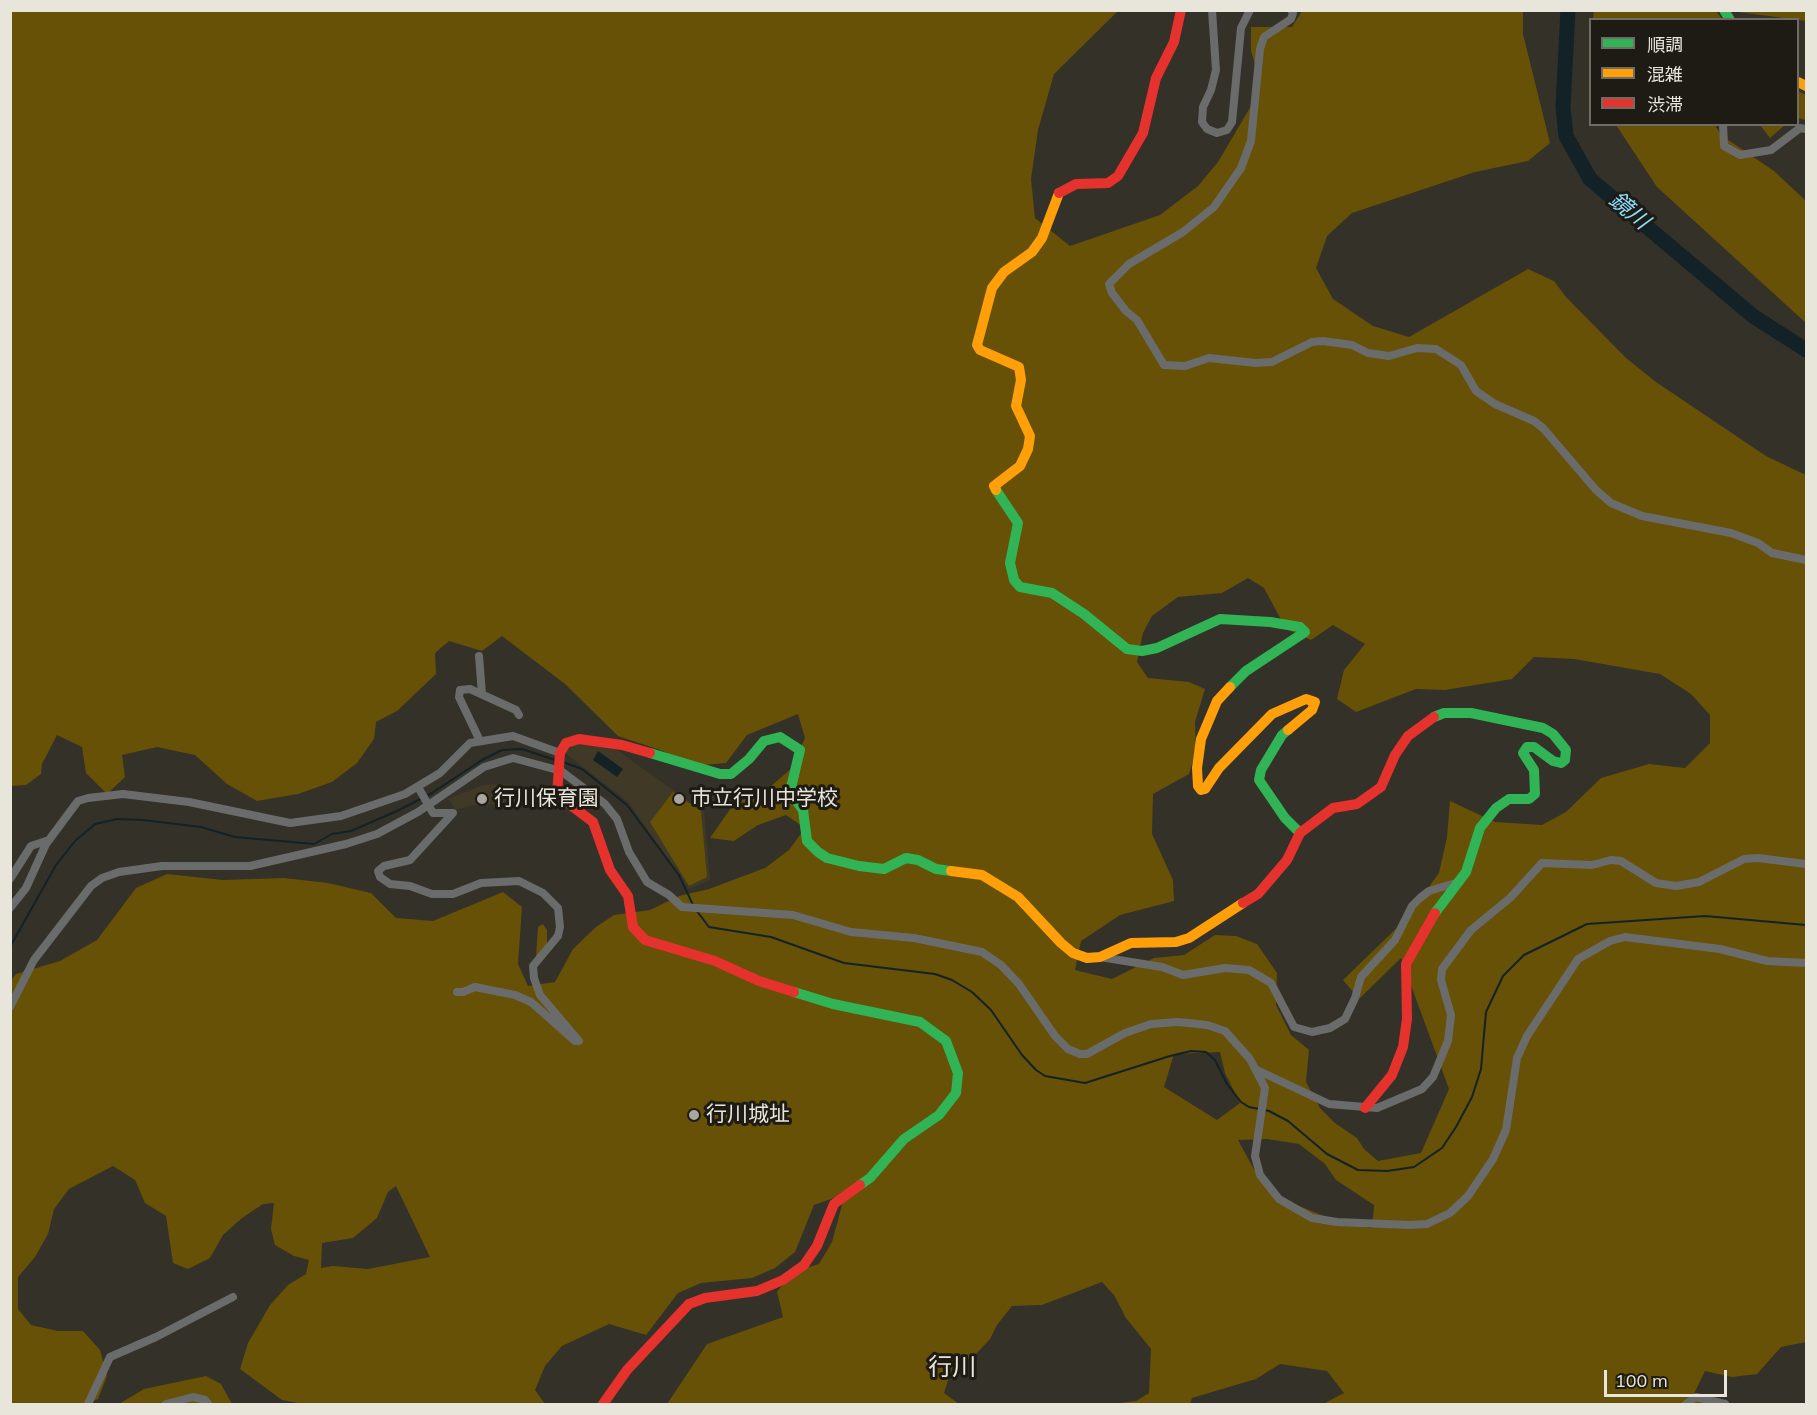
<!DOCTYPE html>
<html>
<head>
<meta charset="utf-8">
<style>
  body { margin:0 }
  #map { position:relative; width:1817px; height:1415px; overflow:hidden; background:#343129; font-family:Mulish,"Noto Sans JP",sans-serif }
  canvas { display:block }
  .frame { position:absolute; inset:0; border:12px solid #e8e5db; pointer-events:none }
  .legend { position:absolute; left:1589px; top:18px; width:210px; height:108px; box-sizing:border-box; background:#1e1b14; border:2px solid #6f6c64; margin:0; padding:8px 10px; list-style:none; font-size:18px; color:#e8e5db }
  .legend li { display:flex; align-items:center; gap:12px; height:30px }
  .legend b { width:30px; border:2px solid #6f6c64 }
  .scale { position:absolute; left:1604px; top:1370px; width:123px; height:27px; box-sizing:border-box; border:3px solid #e8e5db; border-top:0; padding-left:8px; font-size:18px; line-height:21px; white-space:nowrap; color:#e8e5db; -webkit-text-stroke:4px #1e1b14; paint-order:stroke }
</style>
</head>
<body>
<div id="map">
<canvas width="1817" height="1415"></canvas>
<div class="frame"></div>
<ul class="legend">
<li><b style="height:8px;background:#30b455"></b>順調</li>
<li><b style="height:8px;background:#ff9f0a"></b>混雑</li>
<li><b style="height:8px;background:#e5322d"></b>渋滞</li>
</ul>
<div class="scale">100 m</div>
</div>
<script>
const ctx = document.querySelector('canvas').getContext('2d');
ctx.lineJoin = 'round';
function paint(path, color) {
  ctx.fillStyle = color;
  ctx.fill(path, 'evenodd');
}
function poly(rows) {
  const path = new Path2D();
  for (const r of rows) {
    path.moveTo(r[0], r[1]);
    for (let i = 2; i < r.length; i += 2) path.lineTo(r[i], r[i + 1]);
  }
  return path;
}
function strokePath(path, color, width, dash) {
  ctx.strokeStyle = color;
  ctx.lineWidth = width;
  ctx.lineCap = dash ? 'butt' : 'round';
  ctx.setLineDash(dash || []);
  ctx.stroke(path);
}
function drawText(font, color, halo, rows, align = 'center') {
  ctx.font = font + ' Mulish,"Noto Sans JP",sans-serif';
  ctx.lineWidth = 6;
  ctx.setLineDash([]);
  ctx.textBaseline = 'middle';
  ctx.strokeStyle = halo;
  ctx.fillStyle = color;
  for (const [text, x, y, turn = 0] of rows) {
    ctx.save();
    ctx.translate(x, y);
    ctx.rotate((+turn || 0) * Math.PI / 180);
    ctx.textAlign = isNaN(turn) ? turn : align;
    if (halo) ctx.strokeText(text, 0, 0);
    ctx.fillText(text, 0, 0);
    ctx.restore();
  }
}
const built = poly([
  [584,742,617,750,704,812,710,880,689,889,628,802,565,753,568,745],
  [511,784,534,799,541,801,551,797,554,800,545,805,525,802,469,806,456,810,448,799,483,785]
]);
const green = poly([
  [1594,10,1716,11,1722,19,1593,19],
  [11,11,1118,11,1054,74,1038,130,1031,179,1035,218,1070,246,1160,215,1198,186,1218,162,1251,106,1259,78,1251,51,1251,27,1292,27,1302,11,1523,11,1523,34,1550,143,1528,161,1475,172,1352,213,1327,236,1316,268,1333,299,1373,326,1409,337,1528,269,1554,281,1566,297,1626,358,1656,382,1766,456,1806,475,1806,1342,1781,1347,1757,1374,1732,1377,1705,1371,1692,1398,1719,1404,1323,1404,1344,1393,1327,1371,1280,1364,1256,1379,1192,1398,1190,1404,1111,1404,1136,1401,1149,1393,1151,1349,1126,1318,1114,1295,1102,1282,1042,1305,1012,1306,997,1325,990,1339,974,1356,952,1368,944,1393,959,1404,667,1404,707,1344,783,1317,777,1292,793,1272,819,1264,832,1242,845,1194,814,1205,795,1252,775,1268,752,1278,701,1283,678,1293,646,1335,609,1324,562,1346,545,1366,535,1390,545,1404,303,1404,282,1400,240,1369,248,1343,270,1305,288,1285,306,1274,309,1260,294,1256,275,1245,271,1229,274,1203,263,1204,242,1218,223,1235,210,1258,188,1269,173,1263,166,1216,145,1203,135,1180,113,1166,69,1189,54,1209,48,1234,35,1257,18,1277,18,1309,31,1325,58,1331,83,1331,100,1350,107,1376,98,1399,86,1404,11,1404,10,982,16,974,60,961,97,940,136,888,167,874,223,880,284,878,328,883,371,893,396,918,433,921,503,892,522,907,518,964,528,986,555,982,573,949,596,927,614,915,650,910,679,896,709,889,765,868,789,850,805,828,786,815,758,825,734,841,710,838,733,805,771,786,792,768,805,738,798,714,747,735,726,763,692,766,663,751,618,736,565,684,502,636,482,651,449,641,435,653,436,674,397,711,376,722,374,739,357,763,332,782,298,794,257,801,227,784,195,755,157,747,122,755,125,777,107,794,86,773,82,747,57,735,42,764,41,774,26,785,11,786],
  [1248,578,1264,588,1286,629,1311,640,1333,625,1365,644,1344,670,1337,699,1356,712,1416,689,1445,690,1512,679,1534,657,1574,659,1660,674,1691,694,1710,715,1710,743,1685,768,1649,764,1601,778,1566,812,1542,825,1495,822,1450,801,1447,837,1439,873,1405,920,1343,980,1359,999,1401,958,1449,1089,1421,1153,1378,1161,1364,1149,1357,1138,1335,1123,1320,1108,1306,1082,1309,1050,1291,1035,1276,1005,1277,973,1257,944,1236,936,1215,935,1184,955,1154,958,1112,979,1075,970,1081,941,1120,915,1174,901,1173,880,1152,834,1153,794,1189,774,1196,750,1195,722,1205,689,1189,682,1148,678,1137,662,1143,633,1152,616,1178,597,1222,593],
  [1220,1052,1225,1073,1240,1103,1217,1120,1164,1087,1174,1054],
  [1267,1139,1299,1144,1325,1164,1336,1180,1374,1205,1372,1228,1341,1223,1287,1201,1256,1173,1238,1140],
  [396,1186,430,1257,368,1269,333,1266,321,1268,322,1243,353,1238,377,1218,388,1192],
  [1737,11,1806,11,1806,21,1738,12],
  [1798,91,1806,95,1806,120,1798,118],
  [1616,125,1715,125,1721,135,1774,171,1806,201,1806,323,1657,187],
  [1760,125,1785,125,1770,138],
  [673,792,701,811,707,877,689,886,650,822],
  [543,924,547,930,547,944,536,957,538,927],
  [206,1376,221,1384,232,1404,119,1404,144,1389]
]);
const water = poly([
  [598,751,623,769,617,777,593,760]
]);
const stream = poly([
  [563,762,582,769,627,805,679,875,693,905],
  [696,910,709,927,771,937,844,963,935,974,952,980,972,992,991,1010,1022,1055,1036,1070,1045,1076,1085,1083,1170,1056,1191,1051,1206,1052,1215,1060,1227,1084,1241,1102,1249,1107,1269,1111,1288,1121,1327,1154,1358,1170,1387,1171,1414,1167,1442,1148,1456,1127,1472,1097,1481,1069,1486,1012,1503,976,1524,955,1587,924,1705,916,1806,925],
  [10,947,56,865,75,841,95,824,117,819,143,820,201,827,235,837,314,844,332,834,351,831,397,811,432,793,482,760,502,750,522,749,555,760]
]);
const river = poly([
  [1568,10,1563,107,1566,136,1590,179,1753,316,1806,350]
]);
const street = poly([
  [1212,10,1216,70,1211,90,1203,107,1202,122,1207,129,1217,133,1227,130,1232,122,1241,28,1250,10],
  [1291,10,1293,13,1291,19,1264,37,1260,49,1251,141,1241,168,1214,207,1183,232,1129,264,1109,284,1112,293,1126,311,1137,320,1164,365,1185,366,1209,358,1256,363,1272,362,1312,342,1323,341,1352,345,1368,353,1389,356,1417,348,1436,349,1461,365,1476,391,1495,404,1534,421,1543,428,1596,490,1611,503,1642,516,1731,533,1758,543,1772,553,1806,560],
  [1723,124,1724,146,1740,155,1771,150,1800,128,1806,129],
  [479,656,482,694],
  [480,741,459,697,460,690,470,689,516,710,519,715],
  [418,787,433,813,453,813,410,860,384,866,378,871,380,877,390,884,410,886,432,894,453,894,481,883,519,881,543,893,558,908,560,927,558,936,533,966,534,978,540,995,579,1041,575,1041,531,1002,515,995,475,987,463,992,457,992],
  [10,879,31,846,49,840],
  [10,908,26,888,46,844,78,801,88,798,123,794,189,802,290,823,341,816,405,794,440,773,470,743,513,736,560,753],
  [1100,957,1162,967,1183,975,1225,968,1249,970,1271,983,1294,1027,1312,1032,1330,1028,1345,1019,1355,998,1361,977,1395,940,1412,906,1420,898,1429,891,1459,882],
  [10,1007,34,960,91,886,102,878,119,872,162,866,250,866,346,844,377,834,418,812,484,767,513,758,561,771,605,804,617,819,629,852,647,882,669,895,682,907,793,915,851,932,914,938,982,952,1001,965,1019,984,1055,1036,1068,1049,1080,1054,1087,1054,1125,1033,1151,1024,1178,1022,1207,1025,1225,1031,1250,1059,1265,1088,1255,1156,1260,1175,1279,1199,1312,1218,1337,1222,1409,1225,1427,1224,1450,1213,1468,1196,1493,1159,1506,1130,1517,1058,1527,1036,1578,959,1610,941,1625,937,1720,949,1767,961,1806,963],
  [1257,1070,1329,1104,1377,1108,1422,1089,1433,1077,1448,1041,1451,1015,1441,980,1442,969,1471,930,1510,898,1542,863,1592,865,1611,860,1621,861,1656,883,1676,886,1699,882,1744,859,1758,858,1806,864],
  [88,1404,110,1357,156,1337,233,1297],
  [166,1404,193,1397,205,1400,208,1404],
  [1686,1404,1696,1397,1725,1404]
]);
const fast = poly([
  [1724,10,1730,20],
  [996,490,1018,523,1010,563,1014,580,1020,587,1052,593,1084,614,1127,649,1142,651,1157,648,1220,619,1270,622,1300,627,1305,632,1246,671,1230,687],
  [1434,717,1444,713,1471,713,1543,728,1553,734,1566,750,1565,760,1561,763,1553,761,1534,747,1527,747,1523,753,1534,770,1535,794,1529,799,1509,799,1496,808,1480,828,1466,872,1435,913],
  [1288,730,1282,735,1261,770,1259,780,1285,818,1300,833],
  [650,753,720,774,731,774,749,759,764,741,780,737,800,750,790,792,803,810,807,841,818,852,827,858,859,866,884,869,906,858,918,860,936,869,951,871],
  [794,992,833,1004,920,1022,946,1041,958,1073,956,1093,939,1115,904,1139,870,1178,860,1185]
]);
const slow = poly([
  [1798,82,1806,86],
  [996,490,994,486,1020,466,1028,449,1030,436,1016,406,1021,380,1019,367,980,350,977,345,992,288,1004,272,1032,252,1042,238,1059,193],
  [1230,687,1217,701,1201,739,1197,768,1198,786,1201,790,1205,789,1219,768,1272,714,1306,699,1315,702,1312,710,1288,730],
  [951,871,982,875,1018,897,1061,943,1073,953,1087,958,1100,957,1131,943,1176,942,1189,938,1243,903]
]);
const jam = poly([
  [1059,193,1076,184,1108,183,1118,176,1143,133,1156,78,1174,42,1181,10],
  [650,753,622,745,579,739,566,743,560,753,557,795,593,822,610,870,628,896,633,927,645,940,715,961,759,981,794,992],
  [1243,903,1258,894,1287,860,1300,833,1333,808,1357,804,1381,787,1395,755,1408,736,1434,717],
  [1365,1108,1392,1075,1403,1047,1407,1019,1406,964,1435,913],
  [603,1404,627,1370,689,1304,705,1298,757,1291,783,1280,804,1265,817,1246,834,1204,860,1185]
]);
const markers = [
  [482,799,6,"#a9a69d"],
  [679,799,6,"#a9a69d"],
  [694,1115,6,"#a9a69d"]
];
const poiNames = [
  ["行川保育園",494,799],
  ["市立行川中学校",691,799],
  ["行川城址",706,1115]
];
const waterNames = [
  ["鏡川",1629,211,40]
];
const quarterNames = [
  ["行川",952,1368]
];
paint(built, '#403925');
paint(green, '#665106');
paint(water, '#132227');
strokePath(stream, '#132227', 2);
strokePath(river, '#132227', 15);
strokePath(street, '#6a6c6c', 8);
strokePath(fast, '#30b455', 10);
strokePath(slow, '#ff9f0a', 10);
strokePath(jam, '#e5322d', 10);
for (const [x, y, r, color] of markers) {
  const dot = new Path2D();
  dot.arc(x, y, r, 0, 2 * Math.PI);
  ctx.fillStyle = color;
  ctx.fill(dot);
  strokePath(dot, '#1e1b14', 2);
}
drawText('21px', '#e8e5db', '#1e1b14', poiNames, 'left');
drawText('italic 22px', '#89deff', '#1e1b14', waterNames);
drawText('24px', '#e8e5db', '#1e1b14', quarterNames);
</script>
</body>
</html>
